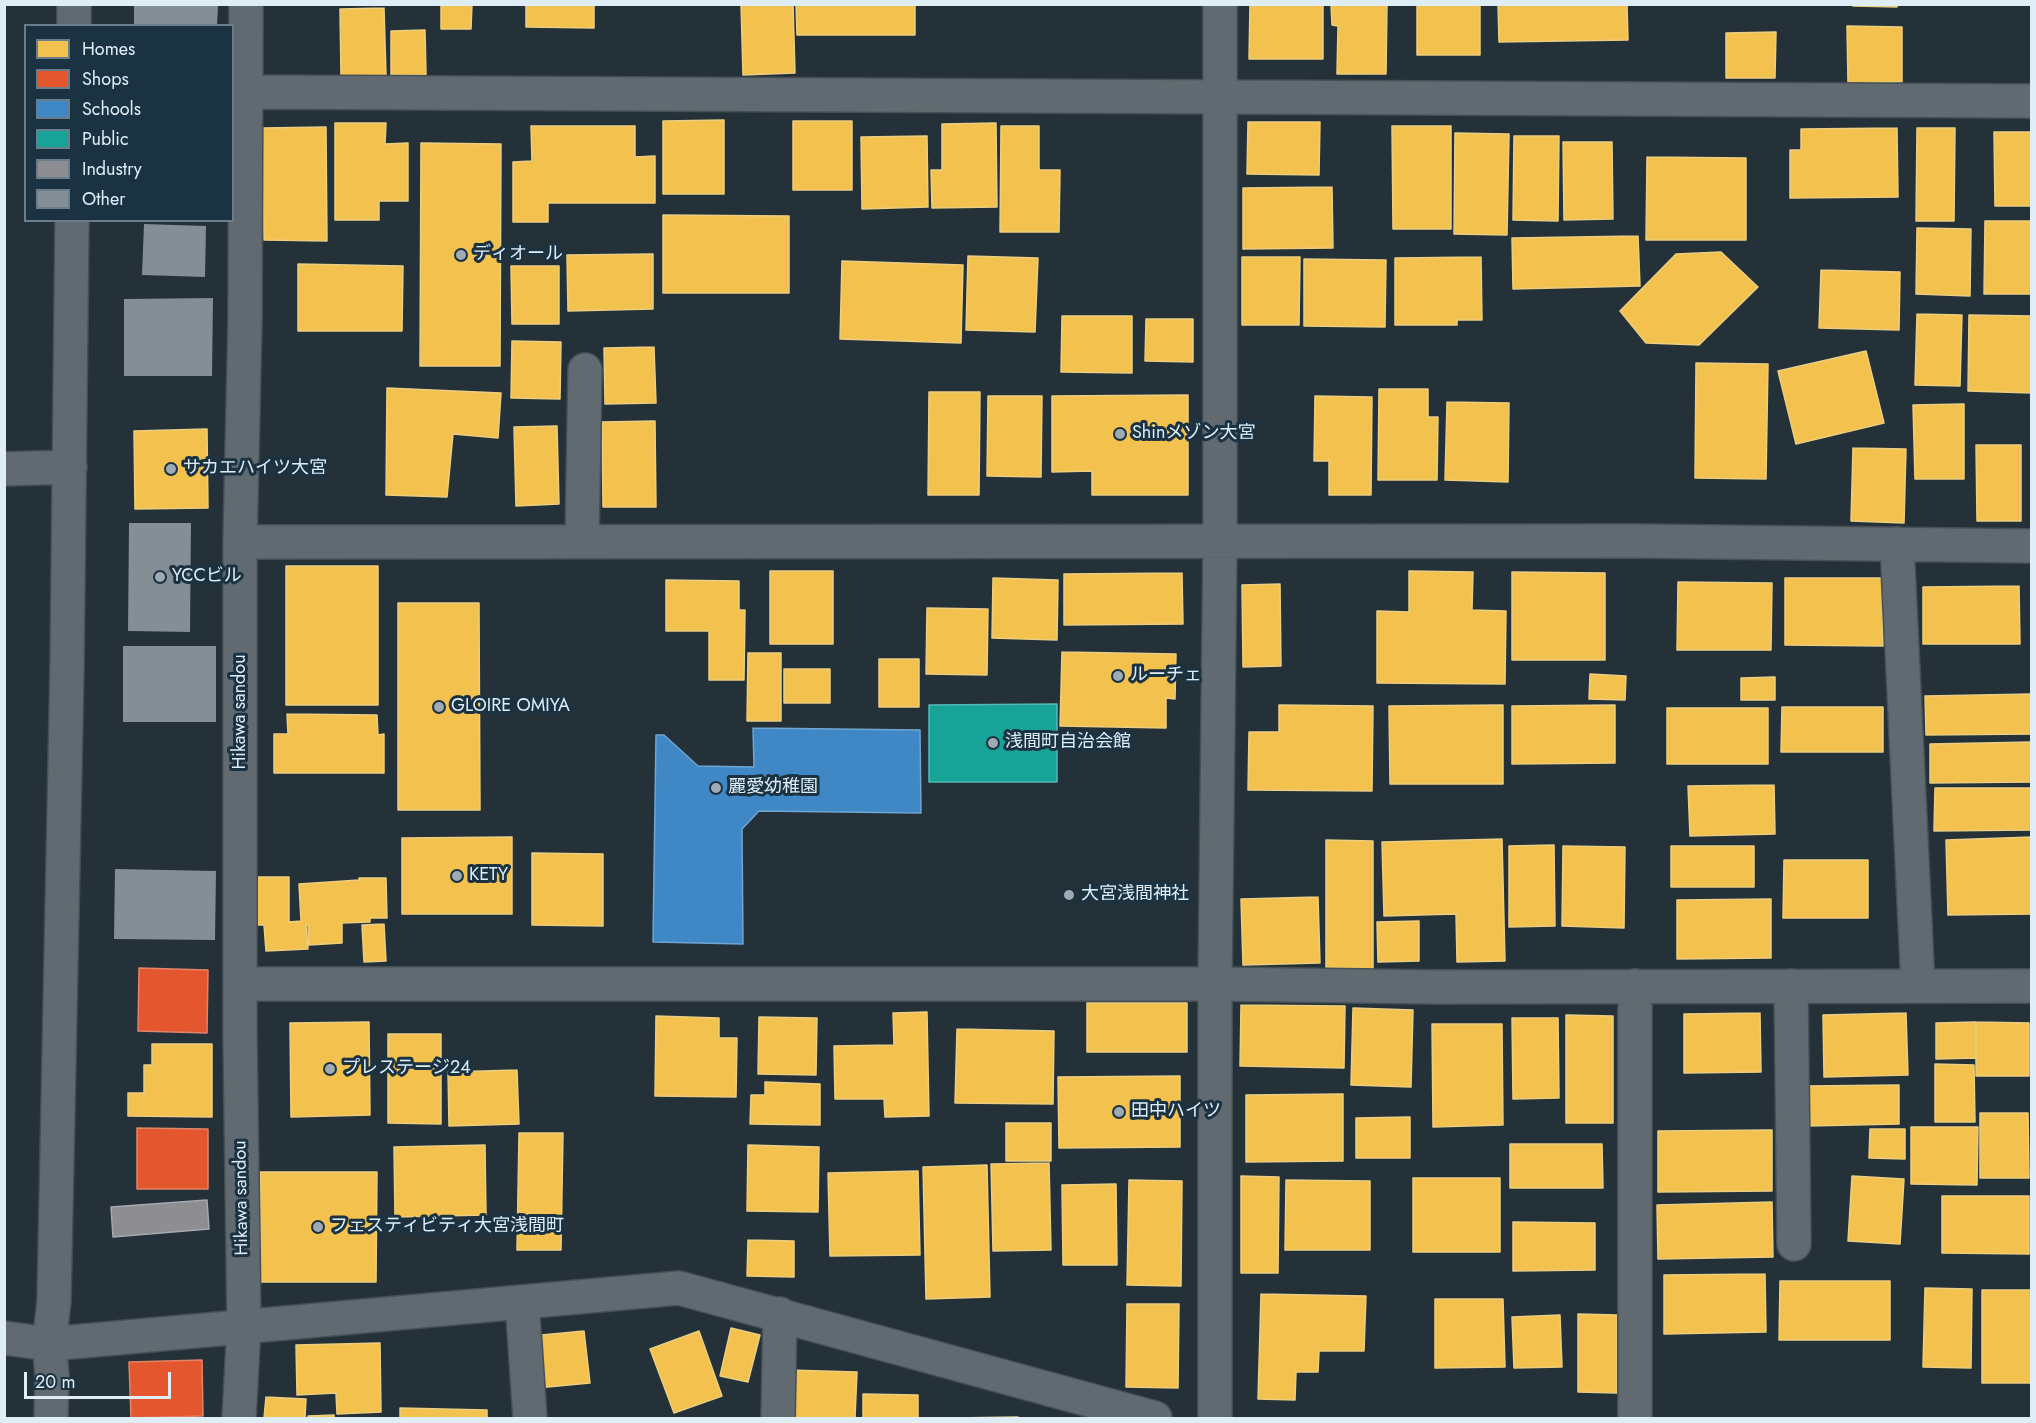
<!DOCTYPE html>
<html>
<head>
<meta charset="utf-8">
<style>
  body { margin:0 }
  #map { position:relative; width:2036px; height:1423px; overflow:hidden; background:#243139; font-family:Jost,sans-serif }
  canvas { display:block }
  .frame { position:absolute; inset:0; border:6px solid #dfedf7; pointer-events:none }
  .legend { position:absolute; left:24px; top:24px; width:210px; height:198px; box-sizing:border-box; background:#1b3242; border:2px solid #697d8a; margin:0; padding:8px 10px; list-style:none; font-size:18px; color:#dfedf7 }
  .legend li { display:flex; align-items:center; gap:12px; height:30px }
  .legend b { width:30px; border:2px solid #697d8a }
  .scale { position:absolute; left:24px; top:1372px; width:147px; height:27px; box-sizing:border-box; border:3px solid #dfedf7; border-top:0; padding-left:8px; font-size:18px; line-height:21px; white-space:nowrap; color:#dfedf7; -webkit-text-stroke:4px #1b3242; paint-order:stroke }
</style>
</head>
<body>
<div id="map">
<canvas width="2036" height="1423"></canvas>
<div class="frame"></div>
<ul class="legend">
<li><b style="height:16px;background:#f2c14e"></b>Homes</li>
<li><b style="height:16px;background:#e4572e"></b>Shops</li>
<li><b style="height:16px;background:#3f88c5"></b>Schools</li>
<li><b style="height:16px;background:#17a398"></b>Public</li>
<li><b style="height:16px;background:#8d8d92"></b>Industry</li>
<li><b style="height:16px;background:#838e95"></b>Other</li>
</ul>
<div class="scale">20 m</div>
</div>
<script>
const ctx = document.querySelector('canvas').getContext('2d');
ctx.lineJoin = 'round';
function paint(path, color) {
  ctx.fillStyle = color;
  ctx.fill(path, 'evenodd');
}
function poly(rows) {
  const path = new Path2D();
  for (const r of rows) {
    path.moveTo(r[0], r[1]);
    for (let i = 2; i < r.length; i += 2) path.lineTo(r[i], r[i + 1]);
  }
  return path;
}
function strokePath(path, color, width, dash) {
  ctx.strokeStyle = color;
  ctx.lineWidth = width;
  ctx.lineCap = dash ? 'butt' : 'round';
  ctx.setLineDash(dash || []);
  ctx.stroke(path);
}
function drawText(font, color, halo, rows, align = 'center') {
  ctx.font = font + ' Jost,"Noto Sans JP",sans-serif';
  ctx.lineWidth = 6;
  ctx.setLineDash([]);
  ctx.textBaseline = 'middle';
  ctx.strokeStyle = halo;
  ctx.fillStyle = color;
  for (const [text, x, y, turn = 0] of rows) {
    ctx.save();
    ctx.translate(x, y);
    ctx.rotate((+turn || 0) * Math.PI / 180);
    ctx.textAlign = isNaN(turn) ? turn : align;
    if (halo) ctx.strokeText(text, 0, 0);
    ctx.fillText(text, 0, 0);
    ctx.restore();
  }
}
const homes = poly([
  [441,4,472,4,471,29,441,29,441,4],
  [526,4,594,4,594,28,526,27,526,4],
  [741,4,793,4,795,73,743,75,741,4],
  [796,4,915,4,915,35,797,35,796,4],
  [1250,4,1323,4,1323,59,1249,59,1250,4],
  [1331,4,1387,4,1386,74,1337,74,1338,26,1332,25,1331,4],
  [1417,4,1480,4,1480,55,1417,55,1417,4],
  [1498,4,1627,4,1628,40,1499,42,1498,4],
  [1853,4,1897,4,1897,7,1853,6,1853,4],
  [384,8,386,75,341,76,340,9,384,8],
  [1847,26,1902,27,1902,82,1848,83,1847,26],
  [425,30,426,75,391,75,391,31,425,30],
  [1776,32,1775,78,1726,78,1726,33,1776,32],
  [724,120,724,194,663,194,663,121,724,120],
  [793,121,852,121,852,190,793,190,793,121],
  [1248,122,1320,122,1319,175,1247,174,1248,122],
  [335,123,386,123,385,144,408,143,408,201,379,201,379,220,335,220,335,123],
  [996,123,997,207,932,208,931,170,942,170,942,124,996,123],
  [531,126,635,126,635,157,655,156,655,203,548,203,548,222,513,222,513,162,532,161,531,126],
  [1001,126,1039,126,1039,170,1060,170,1059,232,1000,232,1001,126],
  [1392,126,1451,126,1451,229,1393,229,1392,126],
  [326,127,327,241,264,240,262,128,326,127],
  [1897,128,1898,197,1790,198,1790,150,1801,150,1801,129,1897,128],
  [1917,128,1955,128,1954,221,1916,221,1917,128],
  [1994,132,2032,132,2032,206,1995,206,1994,132],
  [1455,133,1509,134,1507,235,1454,234,1455,133],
  [927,136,928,207,862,209,861,137,927,136],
  [1514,136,1559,136,1558,221,1513,220,1514,136],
  [1563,142,1612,142,1613,219,1564,220,1563,142],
  [421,143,501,144,500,366,420,366,421,143],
  [1647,157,1746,158,1746,240,1646,240,1647,157],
  [1332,187,1333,248,1243,249,1243,188,1332,187],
  [663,215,789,216,789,293,663,293,663,215],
  [1985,221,2032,221,2032,294,1984,294,1985,221],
  [1917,228,1971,229,1970,296,1916,294,1917,228],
  [1638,236,1640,286,1513,289,1512,238,1638,236],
  [1721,252,1758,287,1699,345,1646,343,1620,311,1676,254,1721,252],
  [653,254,653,309,568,311,567,255,653,254],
  [968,256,1038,258,1035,332,966,330,968,256],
  [1242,257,1300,257,1299,325,1242,325,1242,257],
  [1481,257,1482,320,1457,320,1457,325,1395,325,1395,258,1481,257],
  [1304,259,1386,260,1385,327,1304,326,1304,259],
  [842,261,963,265,961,343,840,339,842,261],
  [298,264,403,266,402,331,298,331,298,264],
  [511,266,559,266,559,324,512,324,511,266],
  [1821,270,1900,272,1899,330,1819,328,1821,270],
  [1917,314,1962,315,1960,386,1915,385,1917,314],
  [1969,315,2032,316,2032,393,1968,391,1969,315],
  [1062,316,1132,316,1132,373,1061,372,1062,316],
  [1146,319,1193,319,1193,362,1145,361,1146,319],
  [512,341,561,342,560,399,511,398,512,341],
  [654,347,656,403,605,404,604,348,654,347],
  [1866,351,1884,423,1796,444,1778,371,1866,351],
  [1696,363,1768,364,1766,479,1695,478,1696,363],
  [387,388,501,393,498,438,453,434,447,497,386,495,387,388],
  [1379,389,1428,389,1428,417,1438,417,1437,480,1378,480,1379,389],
  [929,392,980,392,979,495,928,495,929,392],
  [1188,395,1188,495,1092,495,1092,471,1052,472,1052,396,1188,395],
  [988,396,1042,396,1041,477,987,476,988,396],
  [1315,396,1372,397,1371,495,1329,495,1329,461,1314,461,1315,396],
  [1447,402,1509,403,1508,482,1445,480,1447,402],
  [1964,404,1964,479,1915,479,1913,405,1964,404],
  [655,421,656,507,603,507,602,422,655,421],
  [557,426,559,504,516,506,514,427,557,426],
  [207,429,208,508,135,509,134,431,207,429],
  [1976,445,2021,445,2021,521,1977,521,1976,445],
  [1853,448,1906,449,1904,523,1851,521,1853,448],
  [286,566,378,566,378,705,286,705,286,566],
  [770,571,833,571,833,644,770,644,770,571],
  [1409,571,1473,572,1472,610,1506,611,1505,684,1377,683,1377,611,1409,612,1409,571],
  [1512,572,1605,573,1605,660,1512,660,1512,572],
  [1182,573,1183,624,1064,625,1064,574,1182,573],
  [993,578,1058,580,1057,640,992,638,993,578],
  [1785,578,1883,578,1883,646,1785,645,1785,578],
  [666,580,739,581,739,610,745,610,744,680,709,680,709,631,666,631,666,580],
  [1678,582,1772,583,1771,650,1677,650,1678,582],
  [1280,584,1281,666,1243,667,1242,585,1280,584],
  [2019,586,2020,644,1923,644,1923,587,2019,586],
  [398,603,479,603,480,810,398,810,398,603],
  [927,608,988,609,987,675,926,674,927,608],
  [1062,652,1176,654,1175,699,1166,698,1166,728,1060,726,1062,652],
  [748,653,781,653,781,721,747,721,748,653],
  [879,659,919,659,919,707,879,707,879,659],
  [784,669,830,669,830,703,784,703,784,669],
  [1590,674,1626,676,1625,700,1589,699,1590,674],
  [1775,677,1775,700,1741,700,1741,678,1775,677],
  [2032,694,2032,734,1926,735,1925,696,2032,694],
  [1279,705,1373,706,1372,791,1248,790,1249,732,1279,732,1279,705],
  [1503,705,1503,784,1390,784,1389,706,1503,705],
  [1615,705,1615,763,1512,764,1512,706,1615,705],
  [1782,707,1883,707,1883,752,1781,752,1782,707],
  [1667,708,1768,708,1768,764,1667,764,1667,708],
  [287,714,377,715,378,735,384,734,384,773,274,773,274,734,288,734,287,714],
  [2032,742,2032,782,1930,783,1930,744,2032,742],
  [1774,785,1775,834,1690,836,1688,786,1774,785],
  [1935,788,2032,788,2032,830,1934,831,1935,788],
  [512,837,512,914,402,914,402,838,512,837],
  [2032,837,2032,914,1948,915,1946,840,2032,837],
  [1502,839,1505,961,1457,962,1456,914,1384,916,1382,842,1502,839],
  [1326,840,1373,841,1373,969,1326,968,1326,840],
  [1554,845,1555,926,1509,927,1509,846,1554,845],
  [1563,846,1625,847,1624,928,1562,926,1563,846],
  [1671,846,1754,846,1754,887,1671,887,1671,846],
  [532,853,603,854,603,926,532,925,532,853],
  [1784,860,1868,860,1868,918,1783,918,1784,860],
  [254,877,289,877,289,922,301,921,299,884,359,880,359,878,386,878,387,918,370,918,370,922,342,923,342,943,309,945,308,925,306,925,308,949,266,951,264,925,254,925,254,877],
  [1318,897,1320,963,1243,965,1241,899,1318,897],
  [1771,899,1771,958,1677,959,1677,900,1771,899],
  [1419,921,1419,961,1378,962,1377,922,1419,921],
  [384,924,386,961,364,962,362,925,384,924],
  [1087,1003,1187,1003,1187,1052,1087,1052,1087,1003],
  [1241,1005,1345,1006,1344,1068,1240,1066,1241,1005],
  [1353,1008,1413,1010,1411,1087,1351,1085,1353,1008],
  [927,1012,929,1116,885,1117,884,1099,835,1099,834,1046,894,1045,893,1013,927,1012],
  [1760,1013,1761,1072,1684,1073,1684,1014,1760,1013],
  [1906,1013,1908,1075,1824,1077,1823,1015,1906,1013],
  [1566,1015,1613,1016,1613,1123,1566,1123,1566,1015],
  [656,1016,719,1018,719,1038,737,1038,736,1097,655,1096,656,1016],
  [759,1017,817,1018,816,1075,758,1074,759,1017],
  [1512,1018,1558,1018,1559,1098,1513,1099,1512,1018],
  [369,1022,370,1115,291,1117,290,1023,369,1022],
  [1976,1022,1976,1058,1936,1059,1936,1023,1976,1022],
  [1976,1022,2029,1023,2029,1076,1976,1076,1976,1022],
  [1432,1024,1502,1024,1503,1125,1433,1127,1432,1024],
  [957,1029,1054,1031,1053,1104,955,1103,957,1029],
  [388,1034,441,1034,441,1124,388,1123,388,1034],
  [152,1044,212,1044,212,1117,128,1116,128,1093,144,1093,144,1065,152,1065,152,1044],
  [1935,1064,1974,1065,1975,1122,1935,1122,1935,1064],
  [517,1070,519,1124,449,1126,448,1072,517,1070],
  [1180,1076,1180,1147,1059,1148,1058,1077,1180,1076],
  [765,1082,820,1084,820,1125,750,1124,751,1095,765,1095,765,1082],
  [1899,1085,1899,1124,1808,1126,1808,1086,1899,1085],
  [1343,1094,1343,1161,1246,1162,1246,1095,1343,1094],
  [1980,1113,2028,1113,2029,1178,1980,1178,1980,1113],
  [1410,1117,1410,1158,1356,1158,1356,1118,1410,1117],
  [1006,1123,1051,1123,1051,1161,1006,1161,1006,1123],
  [1911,1127,1978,1127,1977,1185,1911,1184,1911,1127],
  [1870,1129,1905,1129,1905,1159,1869,1158,1870,1129],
  [1772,1130,1772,1191,1658,1192,1658,1131,1772,1130],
  [519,1133,563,1133,561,1250,517,1250,519,1133],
  [1510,1144,1602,1144,1603,1188,1510,1188,1510,1144],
  [485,1145,486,1215,395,1217,394,1147,485,1145],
  [748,1145,819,1147,818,1212,747,1211,748,1145],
  [1049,1163,1051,1250,993,1251,991,1164,1049,1163],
  [987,1165,990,1297,926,1299,923,1167,987,1165],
  [918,1171,920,1255,830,1256,828,1173,918,1171],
  [260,1172,377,1172,376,1282,260,1282,260,1172],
  [1241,1176,1279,1177,1278,1273,1241,1273,1241,1176],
  [1852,1176,1904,1179,1900,1244,1848,1241,1852,1176],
  [1413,1178,1500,1178,1500,1252,1413,1252,1413,1178],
  [1129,1180,1182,1181,1181,1286,1127,1285,1129,1180],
  [1286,1180,1370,1181,1370,1250,1285,1250,1286,1180],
  [1116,1184,1117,1265,1063,1265,1062,1185,1116,1184],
  [1942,1196,2029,1196,2029,1254,1942,1253,1942,1196],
  [1772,1202,1773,1257,1658,1259,1657,1205,1772,1202],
  [1513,1222,1595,1223,1595,1270,1513,1271,1513,1222],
  [748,1240,794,1241,794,1277,747,1276,748,1240],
  [1765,1274,1766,1332,1664,1334,1664,1275,1765,1274],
  [1780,1281,1890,1281,1890,1340,1779,1340,1780,1281],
  [1925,1288,1972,1289,1971,1368,1923,1367,1925,1288],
  [1982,1290,2032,1290,2032,1383,1982,1383,1982,1290],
  [1261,1294,1366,1296,1364,1351,1319,1351,1318,1372,1296,1372,1295,1400,1258,1399,1261,1294],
  [1435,1299,1503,1299,1505,1367,1435,1368,1435,1299],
  [1127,1304,1179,1304,1178,1388,1126,1387,1127,1304],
  [1578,1314,1617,1315,1617,1393,1578,1392,1578,1314],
  [1560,1315,1562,1367,1514,1368,1512,1317,1560,1315],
  [731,1328,760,1335,748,1382,720,1376,731,1328],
  [584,1331,590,1383,537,1388,531,1336,584,1331],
  [699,1331,722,1396,674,1413,650,1349,699,1331],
  [380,1343,381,1412,337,1414,336,1393,297,1395,296,1345,380,1343],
  [788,1370,857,1372,855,1418,786,1418,788,1370],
  [863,1394,918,1395,918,1418,863,1418,863,1394],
  [266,1397,306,1399,305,1418,264,1418,266,1397],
  [400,1408,487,1410,487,1418,400,1418,400,1408],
  [334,1415,334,1418,308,1418,308,1416,334,1415],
  [1018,1417,1018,1418,953,1418,1018,1417]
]);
const shops = poly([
  [139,968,208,970,207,1033,138,1031,139,968],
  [137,1128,208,1129,208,1189,137,1189,137,1128],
  [202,1360,203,1416,131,1418,129,1362,202,1360]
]);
const schools = poly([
  [753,728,920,730,921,813,759,811,742,829,743,944,653,942,656,735,664,735,698,766,754,767,753,728]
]);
const public = poly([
  [1057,704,1057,782,929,782,929,705,1057,704]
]);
const industry = poly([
  [207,1200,209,1229,113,1237,111,1207,207,1200]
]);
const building = poly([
  [134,4,218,6,217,26,134,26],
  [144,224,206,226,205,277,142,275],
  [213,298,212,376,124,376,124,299],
  [129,523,191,523,190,632,128,631],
  [123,646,216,646,216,722,123,722],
  [115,869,216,871,215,940,114,939]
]);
const minor = poly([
  [74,26,74,4],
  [245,92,2032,101],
  [4,469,70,467],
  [240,542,1638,541,2032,546],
  [582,542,585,370],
  [1897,544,1918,986],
  [241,984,1215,984,1436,987,2032,986],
  [1635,986,1635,1418],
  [1791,986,1794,1244],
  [522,1302,530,1418],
  [4,1338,49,1344,679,1288,1155,1418],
  [51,1418,52,1374,49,1344,54,1301,67,668,72,220],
  [239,1418,244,1326,240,1035,240,542,245,321,246,4],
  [778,1418,780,1314],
  [1215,1418,1215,984,1220,542,1220,4]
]);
const markers = [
  [461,255,6,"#9eabb4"],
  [1120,434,6,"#9eabb4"],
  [171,469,6,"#9eabb4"],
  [160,577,6,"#9eabb4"],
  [1118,676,6,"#9eabb4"],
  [439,707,6,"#9eabb4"],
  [993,743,6,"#9eabb4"],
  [716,788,6,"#9eabb4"],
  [457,876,6,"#9eabb4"],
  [1069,895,6,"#9eabb4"],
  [330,1069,6,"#9eabb4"],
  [1119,1112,6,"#9eabb4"],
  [318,1227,6,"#9eabb4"]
];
const poiNames = [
  ["ディオール",473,255],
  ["Shinメゾン大宮",1132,434],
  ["サカエハイツ大宮",183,469],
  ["YCCビル",172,577],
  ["ルーチェ",1130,676],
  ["GLOIRE OMIYA",451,707],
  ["浅間町自治会館",1005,743],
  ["麗愛幼稚園",728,788],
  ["KETY",469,876],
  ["大宮浅間神社",1081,895],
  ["プレステージ24",342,1069],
  ["田中ハイツ",1131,1112],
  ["フェスティビティ大宮浅間町",330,1227]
];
const streetNames = [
  ["Hikawa sandou",241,712,-90],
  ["Hikawa sandou",242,1198,-91]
];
paint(homes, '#f2c14e');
strokePath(homes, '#ecce81', 1.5);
paint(shops, '#e4572e');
strokePath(shops, '#e2846a', 1.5);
paint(schools, '#3f88c5');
strokePath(schools, '#6fa6d4', 1.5);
paint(public, '#17a398');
strokePath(public, '#53b9b4', 1.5);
paint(industry, '#8d8d92');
strokePath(industry, '#a6aab0', 1.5);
paint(building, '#838e95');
strokePath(minor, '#444f56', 36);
strokePath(minor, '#606a70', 33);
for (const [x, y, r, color] of markers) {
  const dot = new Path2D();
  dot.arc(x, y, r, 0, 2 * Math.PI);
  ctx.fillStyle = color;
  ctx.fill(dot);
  strokePath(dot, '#1b3242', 2);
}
drawText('18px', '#dfedf7', '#1b3242', poiNames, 'left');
drawText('18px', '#dfedf7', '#1b3242', streetNames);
</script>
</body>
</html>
